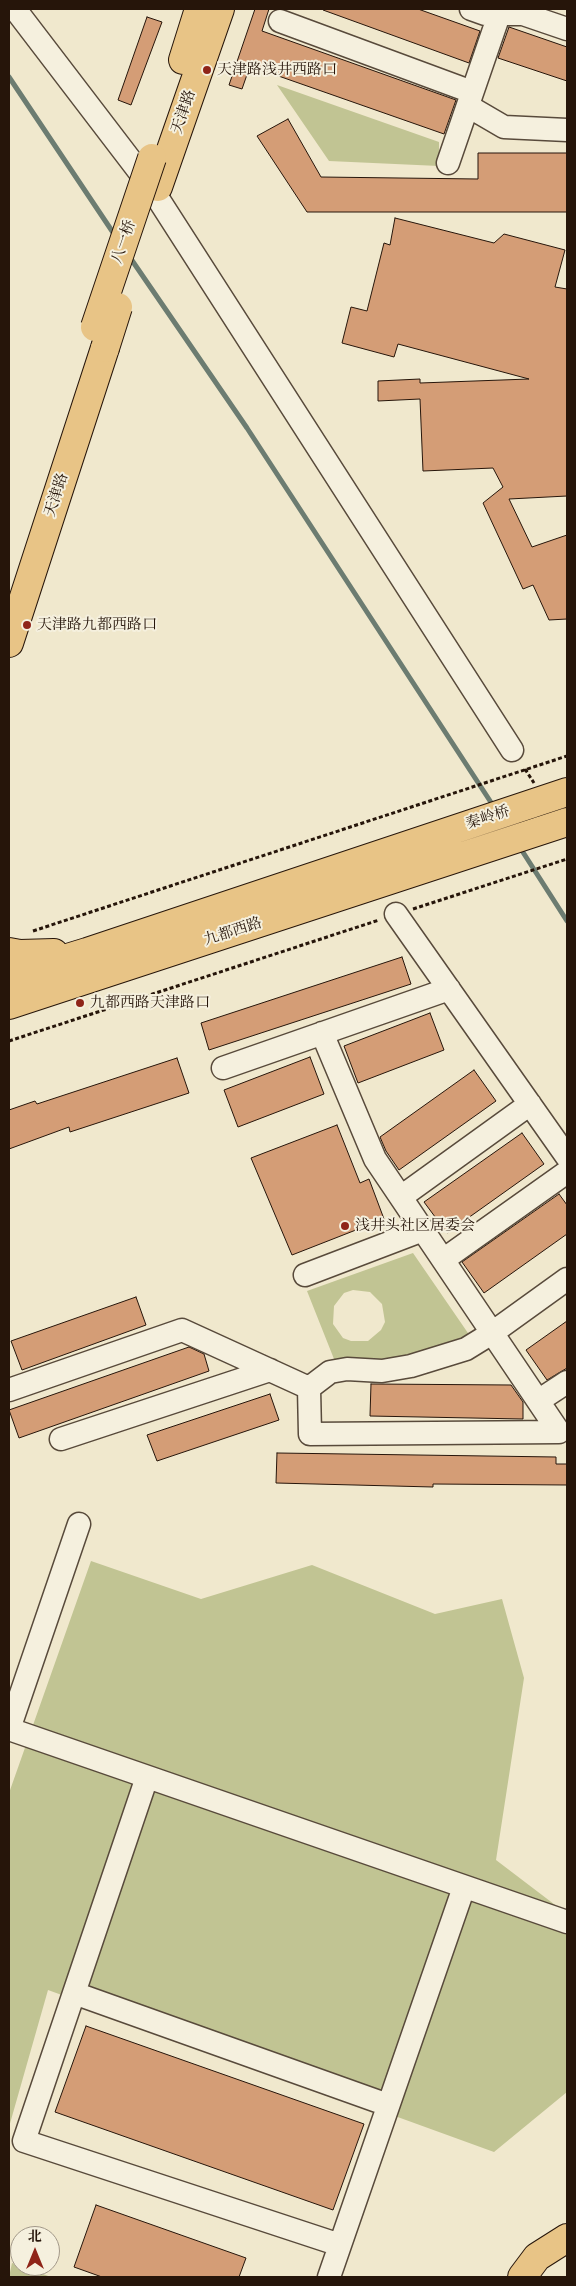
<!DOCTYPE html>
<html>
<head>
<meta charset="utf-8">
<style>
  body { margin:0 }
  #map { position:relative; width:576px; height:2286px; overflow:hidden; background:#f0e8cd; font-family:"IM FELL Great Primer","Noto Serif SC",serif }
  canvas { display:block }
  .frame { position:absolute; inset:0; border:10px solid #26150a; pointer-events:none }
  .north { position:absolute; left:10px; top:2226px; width:50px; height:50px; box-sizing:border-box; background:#f5f0de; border:1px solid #a29889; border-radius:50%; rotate:0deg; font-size:14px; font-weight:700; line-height:20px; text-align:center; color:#26150a }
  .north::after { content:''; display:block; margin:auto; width:18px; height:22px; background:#8f2418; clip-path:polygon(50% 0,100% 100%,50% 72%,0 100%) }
</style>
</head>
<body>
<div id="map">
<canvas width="576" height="2286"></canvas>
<div class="frame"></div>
<div class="north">北</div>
</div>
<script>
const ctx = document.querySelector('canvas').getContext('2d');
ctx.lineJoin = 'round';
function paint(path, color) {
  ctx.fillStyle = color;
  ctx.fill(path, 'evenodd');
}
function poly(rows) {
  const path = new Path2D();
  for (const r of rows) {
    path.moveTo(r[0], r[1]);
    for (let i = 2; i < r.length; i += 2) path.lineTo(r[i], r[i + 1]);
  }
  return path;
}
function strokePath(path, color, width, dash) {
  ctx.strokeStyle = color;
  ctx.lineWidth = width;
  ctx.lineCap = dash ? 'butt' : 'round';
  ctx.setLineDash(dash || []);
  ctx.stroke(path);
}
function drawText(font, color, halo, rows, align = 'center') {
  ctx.font = font + ' "IM FELL Great Primer","Noto Serif SC",serif';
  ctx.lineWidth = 4;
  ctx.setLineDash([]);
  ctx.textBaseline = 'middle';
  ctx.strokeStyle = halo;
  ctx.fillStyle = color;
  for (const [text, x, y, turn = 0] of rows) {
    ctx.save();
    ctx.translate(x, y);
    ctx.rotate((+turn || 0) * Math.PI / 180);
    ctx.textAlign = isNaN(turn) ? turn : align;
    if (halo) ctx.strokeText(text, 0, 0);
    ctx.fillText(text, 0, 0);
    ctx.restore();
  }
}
const green = poly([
  [277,85,439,142,439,166,329,161],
  [413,1253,470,1336,384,1364,334,1359,307,1291],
  [353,1290,370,1292,382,1304,385,1322,381,1330,368,1341,351,1341,343,1338,333,1324,334,1306,344,1293],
  [91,1561,201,1599,312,1565,435,1614,502,1599,524,1678,496,1860,567,1914,567,2092,494,2152,48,1990,9,2127,9,1793],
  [12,2263,51,2277,9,2277]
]);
const stream = poly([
  [9,77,116,237],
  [129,256,247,428,494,807],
  [519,846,567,921]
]);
const building = poly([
  [255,9,269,9,262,31,456,100,444,134,250,66,242,89,229,85,255,9],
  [323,9,418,9,480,31,469,63,323,10,323,9],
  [147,17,162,22,131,105,118,100,147,17],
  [509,27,567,47,567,81,498,58,509,27],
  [288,119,321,177,478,179,478,153,567,153,567,212,307,212,257,136,288,119],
  [395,218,494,243,504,234,565,250,555,287,567,289,567,496,509,499,532,547,567,535,567,619,549,620,533,585,523,589,483,503,503,487,493,468,423,471,420,399,378,401,378,381,420,379,420,383,529,379,398,344,394,357,342,343,351,307,367,311,384,243,390,245,395,218],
  [402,957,411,984,209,1050,201,1023,402,957],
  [430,1013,444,1050,358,1083,344,1046,430,1013],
  [310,1057,324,1094,238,1127,224,1090,310,1057],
  [177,1058,189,1093,70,1132,69,1127,9,1149,9,1110,35,1101,37,1104,177,1058],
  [474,1070,496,1101,399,1170,386,1151,380,1137,474,1070],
  [337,1125,360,1183,369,1179,384,1219,292,1255,251,1158,337,1125],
  [522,1133,544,1164,447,1233,424,1202,522,1133],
  [559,1194,567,1205,567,1234,484,1293,462,1262,559,1194],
  [136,1297,146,1325,22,1370,11,1341,136,1297],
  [567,1321,567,1368,547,1380,526,1350,567,1321],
  [189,1347,204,1354,209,1371,19,1438,9,1410,189,1347],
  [371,1384,511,1385,523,1402,523,1419,370,1416,371,1384],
  [270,1394,279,1420,157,1461,147,1435,270,1394],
  [277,1453,556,1457,556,1464,567,1464,567,1485,433,1484,433,1487,276,1483,277,1453],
  [86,2026,364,2124,333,2210,55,2112,86,2026],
  [96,2205,246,2258,239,2277,102,2277,74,2267,96,2205]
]);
const path = poly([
  [525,769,534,783],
  [413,909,567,859],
  [33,931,567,756],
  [9,1041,379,920]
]);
const minor = poly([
  [15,9,148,183,512,750],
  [471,9,485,14,523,14,567,29],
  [280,21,472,92],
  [468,106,504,127,567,130],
  [448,163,501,9],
  [396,914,567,1157],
  [223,1068,449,989],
  [401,1197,530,1104],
  [443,1260,567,1172],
  [305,1275,423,1230],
  [309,1388,330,1372,347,1369,382,1371,411,1366,466,1349,492,1333,567,1279],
  [9,1390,182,1330,309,1388,310,1434,559,1432,375,1159,322,1033],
  [538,1401,567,1382],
  [61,1439,270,1370],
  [9,1729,567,1922],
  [9,1729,79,1524],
  [147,1777,24,2141,340,2245],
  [74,1993,388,2105],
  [329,2277,464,1887]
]);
const major = poly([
  [183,60,199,9],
  [158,187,220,9],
  [9,643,105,348],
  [9,952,20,954,54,953],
  [9,976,87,952,567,792],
  [9,1005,567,822],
  [522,2277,537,2257,567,2238]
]);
const majorBridge = poly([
  [95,327,152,158],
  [105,348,118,307]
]);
const markers = [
  [207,70,5,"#8f2418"],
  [27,625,5,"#8f2418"],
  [80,1003,5,"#8f2418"],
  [345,1226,5,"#8f2418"]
];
const poiNames = [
  ["天津路浅井西路口",217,70],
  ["天津路九都西路口",37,625],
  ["九都西路天津路口",90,1003],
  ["浅井头社区居委会",355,1226]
];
const streetNames = [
  ["天津路",184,112,-71],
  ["八一桥",124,242,-71],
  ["天津路",57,495,-72],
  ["秦岭桥",488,818,-18],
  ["九都西路",233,932,-18]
];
paint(green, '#c1c493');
strokePath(stream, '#6c7c71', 5);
paint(building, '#d49d76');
strokePath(building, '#26150a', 1);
strokePath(minor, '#584a3b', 25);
strokePath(major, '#26150a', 30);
strokePath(path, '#26150a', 3, [4, 2.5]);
strokePath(minor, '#f5f0de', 22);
strokePath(major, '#e8c486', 28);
strokePath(majorBridge, '#26150a', 30, []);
strokePath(majorBridge, '#e8c486', 28);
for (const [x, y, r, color] of markers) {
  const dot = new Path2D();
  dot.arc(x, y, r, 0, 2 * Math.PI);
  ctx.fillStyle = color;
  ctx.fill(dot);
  strokePath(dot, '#f5f0de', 2);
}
drawText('15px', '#26150a', '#f5f0de', poiNames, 'left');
drawText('15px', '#26150a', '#f5f0de', streetNames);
</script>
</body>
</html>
